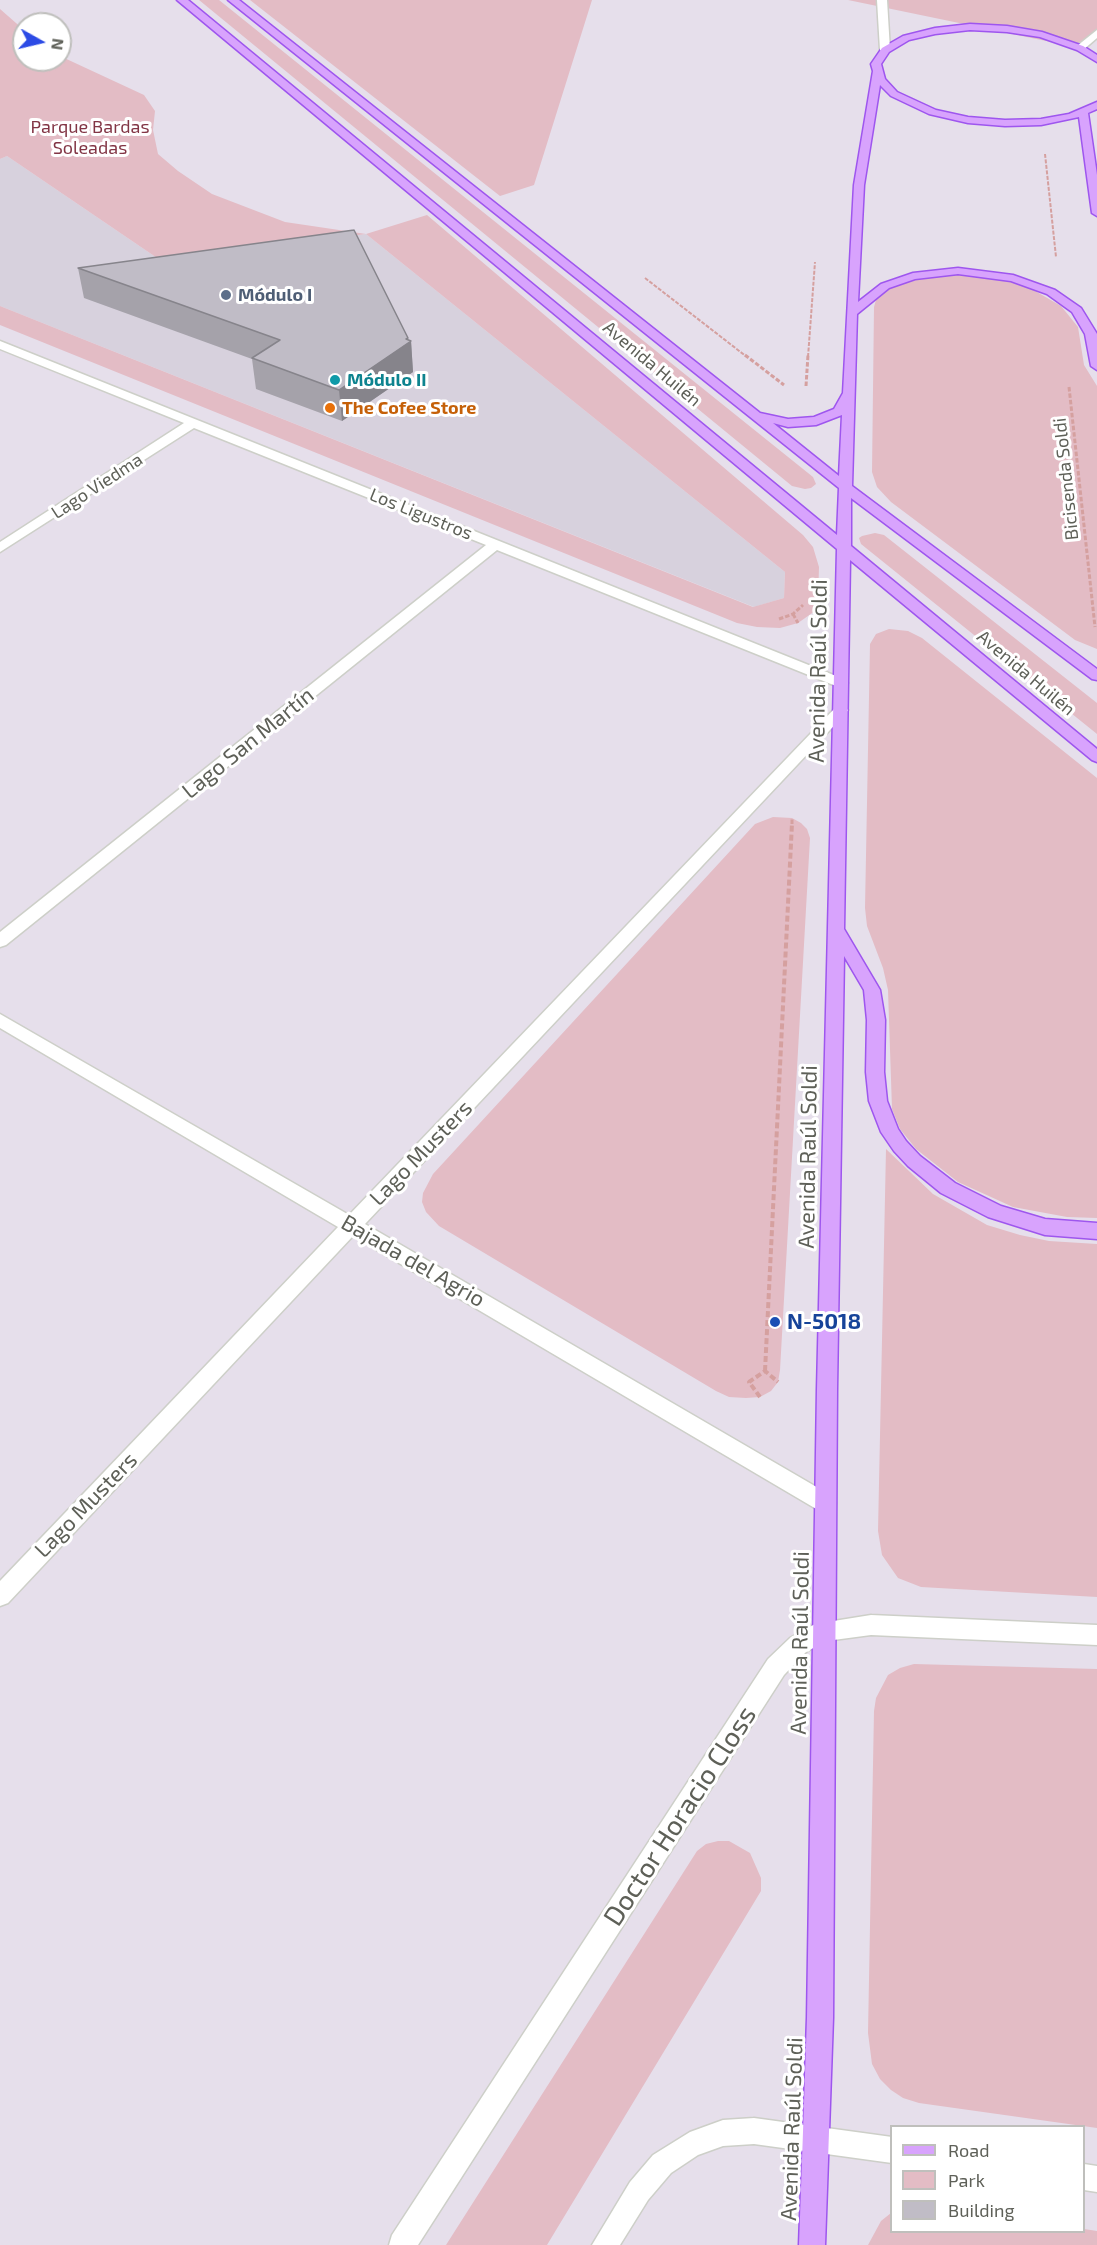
<!DOCTYPE html>
<html>
<head>
<meta charset="utf-8">
<style>
  body { margin:0 }
  #map { position:relative; width:1097px; height:2245px; overflow:hidden; background:#e6dfeb; font-family:"Exo 2",sans-serif }
  canvas { display:block }
  .legend { position:absolute; left:890px; top:2125px; width:195px; height:108px; box-sizing:border-box; background:#fff; border:2px solid #bfbfbc; margin:0; padding:8px 10px; list-style:none; font-size:18px; color:#5e6058 }
  .legend li { display:flex; align-items:center; gap:12px; height:30px }
  .legend b { width:30px; border:2px solid #bfbfbc }
  .north { position:absolute; left:12px; top:12px; width:60px; height:60px; box-sizing:border-box; background:#fff; border:2px solid #bfbfbc; border-radius:50%; rotate:98deg; font-size:16px; font-weight:700; line-height:24px; text-align:center; color:#5e6058 }
  .north::after { content:''; display:block; margin:auto; width:21px; height:27px; background:#2c4be5; clip-path:polygon(50% 0,100% 100%,50% 72%,0 100%) }
</style>
</head>
<body>
<div id="map">
<canvas width="1097" height="2245"></canvas>
<ul class="legend">
<li><b style="height:8px;background:#d8a3fd"></b>Road</li>
<li><b style="height:16px;background:#e3bcc5"></b>Park</li>
<li><b style="height:16px;background:#c0bcc6"></b>Building</li>
</ul>
<div class="north">N</div>
</div>
<script>
const ctx = document.querySelector('canvas').getContext('2d');
ctx.lineJoin = 'round';
function paint(path, color) {
  ctx.fillStyle = color;
  ctx.fill(path, 'evenodd');
}
function poly(rows) {
  const path = new Path2D();
  for (const r of rows) {
    path.moveTo(r[0], r[1]);
    for (let i = 2; i < r.length; i += 2) path.lineTo(r[i], r[i + 1]);
  }
  return path;
}
function strokePath(path, color, width, dash) {
  ctx.strokeStyle = color;
  ctx.lineWidth = width;
  ctx.lineCap = dash ? 'butt' : 'round';
  ctx.setLineDash(dash || []);
  ctx.stroke(path);
}
function drawText(font, color, halo, rows, align = 'center') {
  ctx.font = font + ' "Exo 2",sans-serif';
  ctx.lineWidth = 6;
  ctx.setLineDash([]);
  ctx.textBaseline = 'middle';
  ctx.strokeStyle = halo;
  ctx.fillStyle = color;
  for (const [text, x, y, turn = 0] of rows) {
    ctx.save();
    ctx.translate(x, y);
    ctx.rotate((+turn || 0) * Math.PI / 180);
    ctx.textAlign = isNaN(turn) ? turn : align;
    if (halo) ctx.strokeText(text, 0, 0);
    ctx.fillText(text, 0, 0);
    ctx.restore();
  }
}
const education = poly([
  [7,156,163,262,366,234,785,572,784,598,754,607,0,306,0,159]
]);
const green = poly([
  [199,0,219,0,813,477,816,484,811,488,805,489,792,486],
  [250,0,592,0,534,185,500,196],
  [848,0,1097,0,1097,33,1080,48],
  [0,9,24,30,24,60,60,60,60,56,144,95,155,111,153,130,158,154,178,171,212,194,285,222,366,234,427,215,803,535,813,547,819,567,818,600,815,611,798,623,780,628,757,627,737,623,0,325,0,306,753,607,784,598,785,572,366,234,163,262,7,156,0,159],
  [941,275,972,275,1002,279,1030,288,1061,306,1078,327,1084,365,1097,386,1097,649,1075,640,891,502,877,487,872,472,874,307,876,300,888,289,910,281],
  [875,533,884,535,1097,703,1097,734,861,544,859,538,862,536],
  [889,629,908,631,922,638,1097,778,1097,1218,1067,1217,1013,1207,958,1182,916,1149,900,1129,892,1109,888,990,883,968,867,926,865,908,870,644,876,634],
  [773,817,792,818,801,823,807,829,810,838,780,1370,778,1382,771,1391,760,1397,746,1398,729,1397,716,1391,439,1226,426,1212,422,1202,423,1193,433,1174,755,824],
  [886,1149,933,1194,987,1225,1020,1235,1049,1241,1097,1244,1097,1597,921,1587,898,1578,882,1555,878,1531],
  [914,1664,1097,1669,1097,2128,919,2103,903,2098,891,2090,880,2079,872,2064,868,2033,874,1711,876,1698,888,1675,900,1668],
  [718,1841,729,1841,750,1853,761,1878,761,1891,547,2245,446,2245,697,1851,706,1844],
  [891,2213,892,2232,1084,2232,1084,2229,1097,2231,1097,2245,868,2245,881,2221]
]);
const pathFar2 = poly([
  [1045,154,1056,257],
  [645,278,747,357],
  [808,357,815,262]
]);
const pathFar1 = poly([
  [745,355,784,385],
  [806,386,808,355],
  [1069,387,1095,627],
  [793,614,798,623],
  [779,619,793,614,803,605],
  [792,824,792,819]
]);
const path = poly([
  [765,1371,792,823],
  [760,1397,749,1382,765,1371,778,1382]
]);
const minor = poly([
  [877,0,887,0,890,50,885,53,880,50,877,0],
  [1097,30,1097,38,1083,50,1077,50,1077,46,1097,30],
  [0,341,846,680,848,683,841,687,836,686,497,550,6,945,0,947,0,932,486,545,194,428,0,552,0,542,184,423,0,349,0,341],
  [841,705,848,710,846,713,365,1224,832,1496,836,1503,832,1510,825,1512,818,1510,353,1236,8,1603,0,1606,0,1581,338,1227,0,1028,0,1014,349,1215,836,707,841,705],
  [871,1615,1097,1625,1097,1645,871,1635,826,1641,806,1652,784,1675,418,2245,389,2245,392,2235,768,1659,790,1638,815,1624,871,1615],
  [754,2118,892,2137,892,2163,754,2144,723,2146,698,2155,671,2173,648,2200,620,2245,592,2245,630,2182,653,2155,690,2132,723,2120,754,2118],
  [1084,2164,1097,2166,1097,2192,1084,2190,1084,2164]
]);
const major = poly([
  [177,0,188,0,837,535,839,488,228,0,239,0,760,413,788,419,814,417,834,409,843,393,854,185,873,71,871,64,882,48,903,36,935,28,970,24,1007,26,1042,32,1083,46,1097,55,1097,62,1077,50,1040,37,1007,32,970,30,935,34,909,40,889,52,881,64,885,79,897,92,936,110,968,117,1005,120,1041,119,1069,114,1097,102,1097,109,1088,113,1097,175,1097,216,1092,213,1079,117,1041,125,1005,126,968,123,929,114,891,96,880,85,864,185,858,302,881,284,913,273,958,268,1013,275,1055,290,1081,308,1097,334,1097,370,1091,366,1085,334,1072,312,1047,294,1011,281,958,274,915,279,889,288,857,314,852,486,1097,669,1097,680,1092,679,851,498,851,546,1097,749,1097,762,1092,760,850,560,844,929,880,990,885,1020,884,1072,887,1101,898,1129,906,1141,920,1156,955,1183,1001,1206,1045,1219,1097,1223,1097,1239,1045,1235,988,1217,941,1193,908,1166,894,1151,881,1132,869,1101,866,1072,867,1020,864,990,844,956,837,1389,833,2018,825,2245,799,2245,807,2018,817,1389,837,549,177,0],
  [842,415,839,476,773,423,788,427,816,425,842,415]
]);
const wall = poly([
  [78,268,411,341,413,372,342,421,256,389,252,359,84,298]
]);
const shadedWall = poly([
  [408,338,408,343,411,341,413,372,342,421,339,390]
]);
const building = poly([
  [354,230,408,338,406,339,411,341,339,390,252,358,280,340,78,268,354,230]
]);
const markers = [
  [226,295,6,"#5c6f8a"],
  [335,380,6,"#0f9aa8"],
  [330,408,6,"#e8710a"],
  [775,1322,6,"#1a4fb4"]
];
const farParknames = [
  ["Parque Bardas",90,127],
  ["Soleadas",90,148]
];
const farServicenames = [
  ["Módulo I",238,295]
];
const farStreetnames = [
  ["Avenida Huilén",652,364,40],
  ["Bicisenda Soldi",1066,479,-96],
  ["Lago Viedma",97,486,-33],
  ["Los Ligustros",421,514,22],
  ["Avenida Huilén",1026,673,40]
];
const farCulturenames = [
  ["Módulo II",347,380]
];
const farFoodnames = [
  ["The Cofee Store",342,408]
];
const streetNames = [
  ["Avenida Raúl Soldi",818,671,-89],
  ["Lago San Martín",248,743,-39],
  ["Lago Musters",421,1153,-46],
  ["Avenida Raúl Soldi",808,1157,-89],
  ["Bajada del Agrio",413,1261,30],
  ["Lago Musters",86,1505,-46],
  ["Avenida Raúl Soldi",800,1643,-89],
  ["Avenida Raúl Soldi",792,2129,-88]
];
const transitNames = [
  ["N-5018",787,1322]
];
const nearStreetnames = [
  ["Doctor Horacio Closs",680,1816,-57]
];
paint(education, '#d7d1dd');
paint(green, '#e3bcc5');
strokePath(minor, '#cdcfc8', 3);
strokePath(major, '#9e56ee', 3);
strokePath(pathFar2, '#d5a09f', 2, [4, 1.5]);
strokePath(pathFar1, '#d5a09f', 3, [4.5, 2]);
strokePath(path, '#d5a09f', 4, [6, 3]);
paint(minor, '#fff');
paint(major, '#d8a3fd');
paint(wall, '#a5a2aa');
paint(shadedWall, '#86848b');
paint(building, '#c0bcc6');
strokePath(building, '#86848b', 1.5);
for (const [x, y, r, color] of markers) {
  const dot = new Path2D();
  dot.arc(x, y, r, 0, 2 * Math.PI);
  ctx.fillStyle = color;
  ctx.fill(dot);
  strokePath(dot, '#fff', 2);
}
drawText('18px', '#823545', '#fff', farParknames);
drawText('bold 18px', '#4e5e75', '#fff', farServicenames, 'left');
drawText('18px', '#5e6058', '#fff', farStreetnames);
drawText('bold 18px', '#0d838f', '#fff', farCulturenames, 'left');
drawText('bold 18px', '#c56008', '#fff', farFoodnames, 'left');
drawText('22px', '#5e6058', '#fff', streetNames);
drawText('bold 22px', '#164399', '#fff', transitNames, 'left');
drawText('27px', '#5e6058', '#fff', nearStreetnames);
</script>
</body>
</html>
